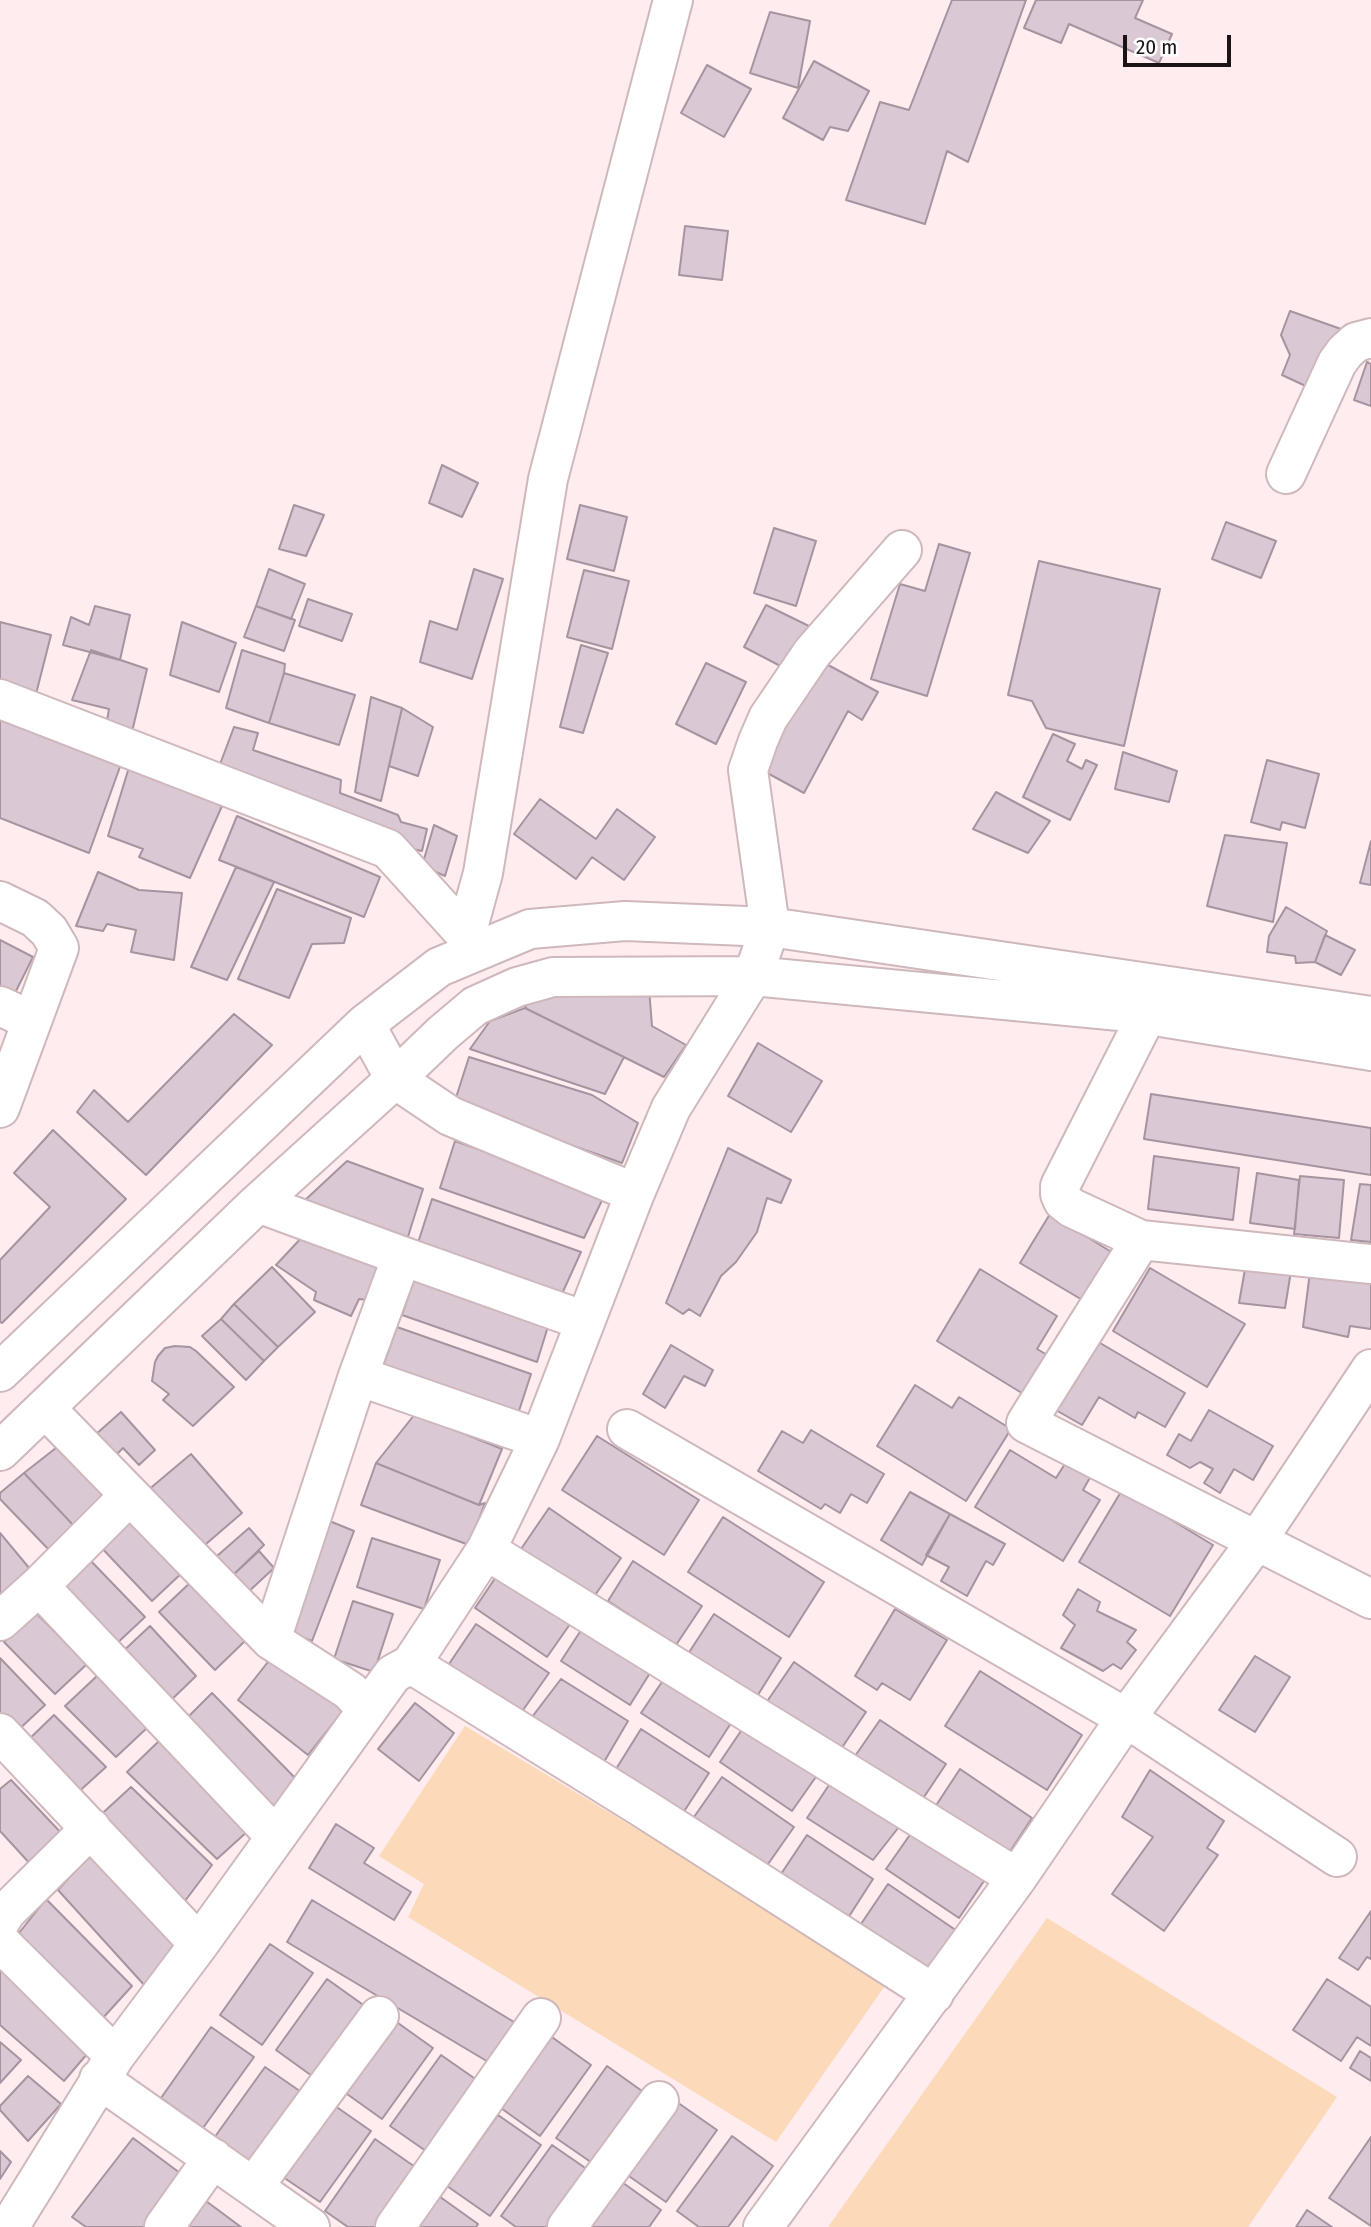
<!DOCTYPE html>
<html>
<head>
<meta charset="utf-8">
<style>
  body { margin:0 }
  #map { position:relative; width:1371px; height:2227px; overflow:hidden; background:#ffecef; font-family:"Fira Sans Condensed",sans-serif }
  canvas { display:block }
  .scale { position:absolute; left:1123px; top:35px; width:108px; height:32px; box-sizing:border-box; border:4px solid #1b1315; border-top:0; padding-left:9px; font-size:21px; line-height:24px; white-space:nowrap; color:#1b1315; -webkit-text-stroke:5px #fff; paint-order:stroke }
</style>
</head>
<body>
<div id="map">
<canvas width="1371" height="2227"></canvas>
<div class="scale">20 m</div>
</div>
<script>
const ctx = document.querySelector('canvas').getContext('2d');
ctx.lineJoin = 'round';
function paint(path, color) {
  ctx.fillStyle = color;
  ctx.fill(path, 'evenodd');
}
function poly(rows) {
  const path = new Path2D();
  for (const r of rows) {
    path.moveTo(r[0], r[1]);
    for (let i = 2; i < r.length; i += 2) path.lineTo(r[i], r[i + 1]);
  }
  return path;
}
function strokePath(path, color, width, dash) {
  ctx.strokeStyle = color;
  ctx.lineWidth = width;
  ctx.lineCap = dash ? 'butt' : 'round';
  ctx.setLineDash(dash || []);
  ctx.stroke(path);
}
const green = poly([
  [465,1726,889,1980,776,2142,408,1917,424,1884,379,1856],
  [1047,1918,1337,2097,1248,2227,828,2227]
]);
const building = poly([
  [952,0,1026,0,968,162,947,151,925,224,846,200,880,102,909,110,952,0],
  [1036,0,1143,0,1135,18,1172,34,1159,63,1069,24,1061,43,1024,28,1036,0],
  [770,12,810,21,798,88,750,73,770,12],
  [814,61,869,91,848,131,830,127,823,140,783,118,814,61],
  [707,65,751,89,724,137,681,113,707,65],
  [685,226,728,231,722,280,679,275,685,226],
  [1290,311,1341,329,1310,388,1282,375,1290,355,1281,335,1290,311],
  [1367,362,1371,364,1371,406,1354,400,1367,362],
  [442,465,478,483,462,517,429,503,442,465],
  [294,505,324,515,306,556,279,549,294,505],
  [580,505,627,517,614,571,567,559,580,505],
  [1226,522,1276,541,1261,578,1212,559,1226,522],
  [774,528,816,541,796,606,754,593,774,528],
  [939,544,970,553,927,696,871,679,900,584,925,591,939,544],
  [1039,561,1160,589,1124,746,1046,728,1032,701,1008,695,1039,561],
  [269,569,305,584,291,619,256,606,269,569],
  [474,569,503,579,472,679,420,662,430,621,457,630,474,569],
  [584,570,629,581,612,649,567,637,584,570],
  [308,599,352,614,342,641,299,626,308,599],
  [766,605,813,628,790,671,744,647,766,605],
  [95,606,130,615,120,660,63,645,71,617,89,625,95,606],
  [256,606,295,620,284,651,244,637,256,606],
  [0,622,51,635,36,694,0,686,0,622],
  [182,622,236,643,219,692,170,675,182,622],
  [581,645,608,653,583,733,560,727,581,645],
  [91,650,147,669,131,736,106,726,109,709,72,700,91,650],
  [242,650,285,664,284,673,269,723,226,708,242,650],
  [819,660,878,692,862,720,848,711,804,793,760,769,819,660],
  [706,663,746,682,716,744,676,724,706,663],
  [284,673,355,695,339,745,269,723,284,673],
  [371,697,402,708,381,801,355,792,371,697],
  [402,708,433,727,418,776,389,766,402,708],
  [0,718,121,764,89,853,0,818,0,718],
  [234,727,258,733,253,750,341,780,340,793,398,815,401,822,427,829,422,851,381,842,219,767,234,727],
  [1053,734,1075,744,1067,761,1082,769,1086,760,1097,765,1070,820,1023,797,1053,734],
  [1123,752,1177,771,1169,802,1115,789,1123,752],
  [1267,760,1319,774,1305,828,1282,822,1280,830,1251,822,1267,760],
  [130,764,222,806,190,878,139,857,143,849,108,836,130,764],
  [996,792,1050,821,1028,853,973,829,996,792],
  [540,799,596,839,617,809,655,837,624,880,592,857,576,879,514,834,540,799],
  [237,816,380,877,364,917,219,860,237,816],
  [434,825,457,836,445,876,422,866,434,825],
  [1225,835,1287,843,1273,922,1207,906,1225,835],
  [1371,841,1371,885,1360,883,1371,841],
  [236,867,274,882,227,980,191,967,236,867],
  [98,872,139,890,182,893,174,960,131,952,136,930,107,924,103,931,76,926,98,872],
  [277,889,351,918,344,943,312,944,289,998,238,979,277,889],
  [1286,907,1327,931,1315,962,1296,963,1295,956,1267,952,1269,936,1286,907],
  [1325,935,1355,950,1341,975,1315,962,1325,935],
  [0,940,33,957,13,997,0,990,0,940],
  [649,988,652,1026,686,1045,664,1077,525,1008,534,990,649,988],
  [525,1008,624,1057,605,1094,470,1049,490,1021,525,1008],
  [234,1014,272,1045,146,1175,77,1112,94,1090,128,1122,234,1014],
  [758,1043,822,1081,791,1132,728,1096,758,1043],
  [469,1057,592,1095,638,1123,622,1163,454,1104,469,1057],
  [1151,1094,1371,1128,1371,1175,1144,1139,1151,1094],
  [53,1130,126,1199,2,1323,0,1322,0,1260,50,1207,14,1173,53,1130],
  [455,1141,605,1194,584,1238,440,1188,455,1141],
  [728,1148,791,1180,781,1203,767,1198,757,1232,736,1262,721,1276,700,1316,689,1309,683,1314,666,1303,728,1148],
  [1154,1156,1239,1168,1233,1220,1148,1209,1154,1156],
  [347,1161,423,1189,405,1246,303,1202,347,1161],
  [1257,1173,1299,1180,1295,1229,1250,1223,1257,1173],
  [1300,1176,1344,1180,1339,1238,1294,1234,1300,1176],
  [1360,1184,1371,1185,1371,1242,1351,1240,1360,1184],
  [432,1199,581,1252,561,1296,417,1246,432,1199],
  [1050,1214,1113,1253,1084,1301,1020,1263,1050,1214],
  [304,1235,386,1261,376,1301,359,1299,351,1316,314,1300,316,1292,276,1265,304,1235],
  [1247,1258,1292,1265,1285,1308,1239,1303,1247,1258],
  [1311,1264,1371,1271,1371,1329,1350,1326,1348,1337,1303,1327,1311,1264],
  [272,1267,315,1312,278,1347,234,1304,272,1267],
  [1150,1268,1245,1324,1207,1387,1113,1331,1150,1268],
  [980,1269,1057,1316,1037,1349,1049,1356,1025,1395,937,1341,980,1269],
  [417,1271,550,1320,537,1362,402,1315,417,1271],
  [234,1304,278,1347,264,1361,221,1319,234,1304],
  [221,1319,264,1361,246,1380,202,1336,221,1319],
  [397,1327,531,1374,517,1417,382,1369,397,1327],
  [1095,1340,1185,1393,1165,1427,1138,1412,1135,1418,1099,1397,1082,1425,1054,1409,1095,1340],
  [671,1345,713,1370,705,1386,684,1376,665,1408,643,1394,671,1345],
  [175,1346,190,1347,196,1351,234,1387,193,1426,163,1400,169,1394,152,1381,155,1362,158,1356,165,1348,175,1346],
  [915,1385,952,1408,959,1397,1011,1429,966,1501,877,1446,915,1385],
  [1209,1410,1273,1446,1253,1480,1234,1469,1220,1493,1204,1483,1213,1469,1200,1462,1190,1468,1167,1455,1179,1434,1191,1441,1209,1410],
  [121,1412,155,1450,139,1465,123,1448,115,1456,95,1435,121,1412],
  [415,1414,502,1449,479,1505,376,1463,415,1414],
  [811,1430,884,1474,867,1503,851,1494,840,1513,825,1504,821,1509,758,1471,782,1431,803,1443,811,1430],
  [597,1436,699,1500,664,1555,562,1490,597,1436],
  [61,1444,105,1496,75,1527,24,1473,61,1444],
  [1010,1450,1056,1478,1068,1459,1092,1474,1083,1490,1100,1500,1063,1561,975,1507,1010,1450],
  [191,1454,242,1513,199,1550,147,1491,191,1454],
  [376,1463,479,1505,485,1503,469,1545,361,1505,376,1463],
  [24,1473,75,1527,51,1552,0,1499,0,1493,24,1473],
  [1122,1490,1213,1545,1170,1616,1079,1562,1122,1490],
  [910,1492,950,1514,922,1565,881,1540,910,1492],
  [549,1508,621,1558,593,1598,521,1549,549,1508],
  [129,1512,184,1571,152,1601,97,1543,129,1512],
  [950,1514,1005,1544,993,1565,986,1561,967,1596,941,1581,949,1567,926,1555,950,1514],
  [723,1517,824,1582,789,1637,688,1572,723,1517],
  [327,1520,354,1531,312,1641,285,1631,327,1520],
  [249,1528,264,1545,231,1577,209,1563,249,1528],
  [0,1533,30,1569,0,1599,0,1533],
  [372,1538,440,1560,424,1609,357,1587,372,1538],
  [259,1551,274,1568,246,1594,231,1577,259,1551],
  [89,1559,145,1617,113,1647,57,1589,89,1559],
  [633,1561,702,1606,676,1645,608,1601,633,1561],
  [502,1568,575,1617,547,1657,475,1608,502,1568],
  [192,1581,247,1639,215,1670,159,1612,192,1581],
  [1078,1589,1100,1602,1097,1611,1136,1630,1127,1642,1136,1650,1121,1669,1113,1664,1103,1671,1061,1648,1075,1625,1063,1615,1078,1589],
  [353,1601,393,1614,374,1672,334,1659,353,1601],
  [895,1609,947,1640,910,1700,882,1683,877,1690,855,1676,895,1609],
  [35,1612,87,1664,55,1694,4,1642,35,1612],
  [714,1614,781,1658,756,1698,688,1654,714,1614],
  [587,1621,655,1665,630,1705,561,1661,587,1621],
  [476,1624,549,1673,521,1713,449,1664,476,1624],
  [150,1626,196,1676,165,1706,118,1656,150,1626],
  [275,1653,345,1708,308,1755,238,1700,275,1653],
  [1255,1656,1290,1677,1255,1732,1219,1710,1255,1656],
  [0,1658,45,1705,14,1734,0,1719,0,1658],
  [794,1662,866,1712,839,1752,766,1703,794,1662],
  [980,1671,1082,1735,1047,1790,945,1726,980,1671],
  [668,1673,735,1717,709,1757,641,1713,668,1673],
  [97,1676,148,1727,116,1757,65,1706,97,1676],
  [561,1679,628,1721,604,1762,532,1717,561,1679],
  [212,1693,300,1783,268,1814,180,1725,212,1693],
  [415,1703,454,1733,419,1781,378,1749,415,1703],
  [54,1715,106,1767,74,1796,23,1745,54,1715],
  [880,1720,946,1764,920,1803,853,1759,880,1720],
  [747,1722,820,1771,792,1811,720,1762,747,1722],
  [641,1729,709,1773,683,1813,616,1769,641,1729],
  [161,1739,249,1830,217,1859,127,1772,161,1739],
  [960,1769,1032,1818,1005,1859,933,1810,960,1769],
  [1150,1770,1224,1821,1207,1848,1218,1855,1164,1931,1112,1894,1153,1837,1122,1817,1150,1770],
  [722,1777,794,1827,766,1867,694,1817,722,1777],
  [833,1779,902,1823,873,1860,807,1818,833,1779],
  [11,1780,65,1837,33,1867,0,1831,0,1789,11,1780],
  [131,1787,212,1865,179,1909,94,1821,131,1787],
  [336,1824,374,1848,364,1863,411,1892,394,1920,309,1868,336,1824],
  [914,1829,986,1878,959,1918,886,1869,914,1829],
  [807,1835,873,1879,848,1918,781,1874,807,1835],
  [92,1852,183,1942,146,1987,58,1890,92,1852],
  [888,1884,960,1933,932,1974,861,1924,888,1884],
  [46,1899,132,1986,102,2019,19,1933,46,1899],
  [312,1900,519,2025,495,2066,287,1942,312,1900],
  [1371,1911,1371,1959,1367,1957,1358,1970,1339,1958,1371,1911],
  [270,1944,313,1973,262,2045,220,2015,270,1944],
  [6,1963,93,2047,64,2081,0,2025,0,1971,6,1963],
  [327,1979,369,2009,319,2081,276,2050,327,1979],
  [1327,1979,1371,2007,1371,2046,1357,2037,1341,2061,1293,2030,1327,1979],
  [391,2018,433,2048,382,2119,340,2089,391,2018],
  [211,2027,254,2057,203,2128,161,2098,211,2027],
  [549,2035,591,2065,540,2136,498,2106,549,2035],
  [0,2042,21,2060,0,2083,0,2042],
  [1360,2051,1371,2058,1371,2081,1350,2068,1360,2051],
  [441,2055,484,2085,433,2156,390,2126,441,2055],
  [607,2066,649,2096,598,2167,556,2138,607,2066],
  [265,2067,307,2096,256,2168,214,2138,265,2067],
  [28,2076,61,2104,28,2141,0,2110,0,2106,28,2076],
  [674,2100,717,2130,666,2202,623,2172,674,2100],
  [328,2101,371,2131,320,2202,277,2173,328,2101],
  [498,2115,541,2145,490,2216,447,2186,498,2115],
  [732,2136,773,2166,728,2227,699,2227,677,2211,732,2136],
  [1371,2137,1371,2226,1329,2198,1371,2137],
  [133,2138,184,2176,148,2227,86,2227,72,2217,133,2138],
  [375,2139,418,2169,377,2227,348,2227,325,2211,375,2139],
  [552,2145,594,2174,557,2227,516,2227,501,2216,552,2145],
  [0,2151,11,2162,0,2179,0,2151],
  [619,2180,661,2210,649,2227,585,2227,619,2180],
  [436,2194,478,2224,476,2227,412,2227,436,2194],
  [206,2201,241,2227,187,2227,206,2201],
  [1307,2210,1332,2227,1296,2227,1307,2210]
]);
const minor = poly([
  [1286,474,1337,363,1345,352,1356,342,1371,338],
  [0,699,388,849,466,935,477,950],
  [0,901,35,918,49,931,59,948,0,1108],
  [466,935,483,873,548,479,673,0],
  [0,1006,32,1021],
  [365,1024,395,1079,450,1116,635,1193],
  [258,1203,402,1256,585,1321],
  [1141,1240,1072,1208,1063,1201,1060,1194,1060,1186,1147,1015],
  [1371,1264,1141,1240,1026,1423,1371,1599],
  [0,1372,365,1024,439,967,530,929,625,921,770,927,1371,1016],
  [358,1376,540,1439],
  [45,1408,271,1640,350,1691,367,1710],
  [627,1429,1126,1718,1337,1857],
  [0,1451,258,1203,395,1079,443,1033,475,1006,517,987,553,977,753,976,1130,1012,1371,1051],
  [486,1550,1017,1878],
  [39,1586,276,1837],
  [0,1621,39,1586,129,1496],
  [271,1640,358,1376,402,1256],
  [411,1664,643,1808,934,1994],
  [0,1733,199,1944],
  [0,1922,6,1912,91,1828],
  [0,1942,115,2056],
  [99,2079,310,2227],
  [254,2186,379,2016],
  [9,2227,115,2056,199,1944,393,1674,411,1664,486,1550,540,1439,635,1193,671,1108,753,976,770,927,748,770,758,741,768,718,812,653,902,550],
  [164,2227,213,2158],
  [395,2227,541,2018],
  [567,2227,659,2101],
  [763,2227,1017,1878,1126,1718,1256,1542,1371,1369]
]);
paint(green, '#fbd9b9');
paint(building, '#dac8d5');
strokePath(building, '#a594a0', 2);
strokePath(minor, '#cfb8bc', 42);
strokePath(minor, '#fff', 38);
</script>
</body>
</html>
